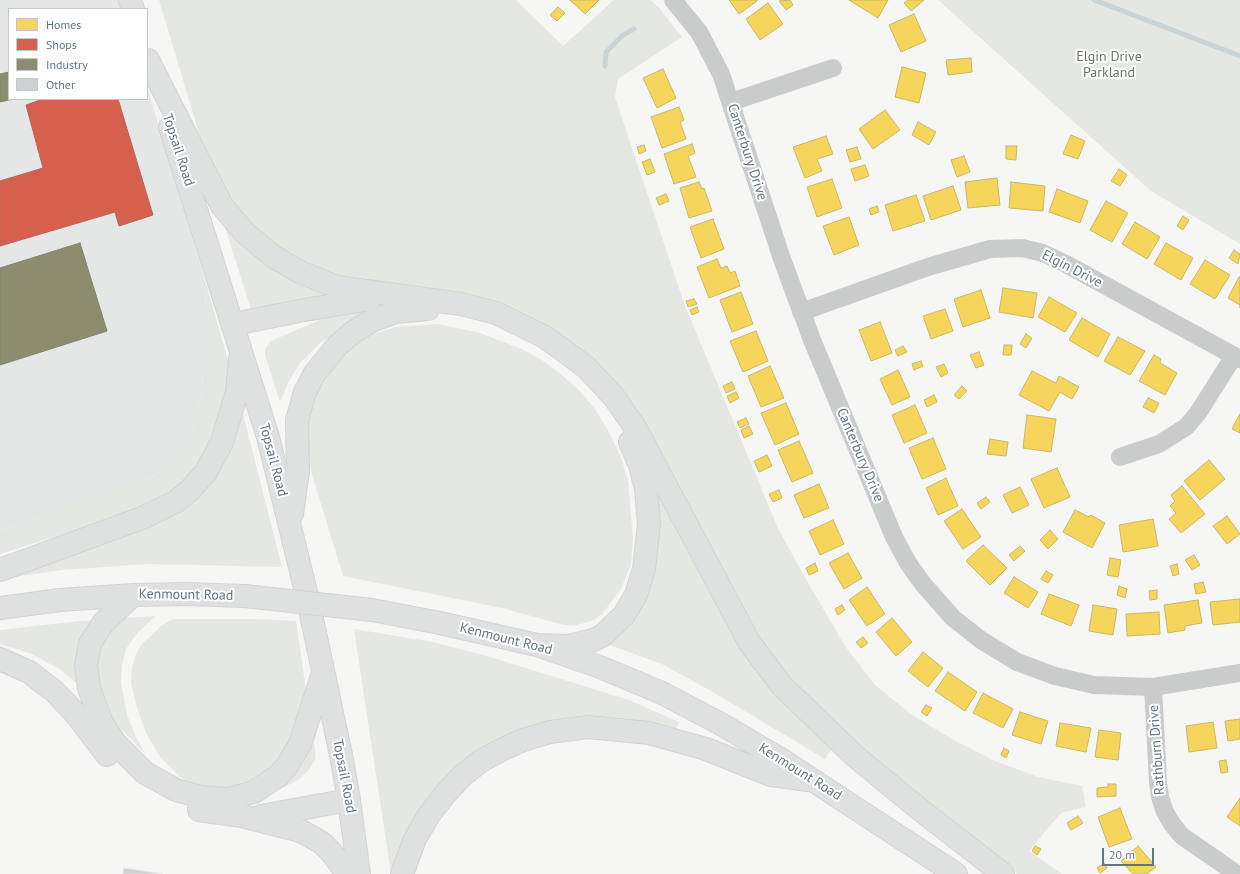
<!DOCTYPE html>
<html>
<head>
<meta charset="utf-8">
<style>
  body { margin:0 }
  #map { position:relative; width:1240px; height:874px; overflow:hidden; background:#f6f6f5; font-family:"PT Sans",sans-serif }
  canvas { display:block }
  .legend { position:absolute; left:8px; top:8px; width:140px; height:92px; box-sizing:border-box; background:#fff; border:1px solid #c0c8cc; margin:0; padding:5px 7px; list-style:none; font-size:12px; color:#617580 }
  .legend li { display:flex; align-items:center; gap:8px; height:20px }
  .legend b { width:20px; border:1px solid #c0c8cc }
  .scale { position:absolute; left:1102px; top:848px; width:52px; height:18px; box-sizing:border-box; border:2px solid #617580; border-top:0; padding-left:5px; font-size:12px; line-height:14px; white-space:nowrap; color:#617580; -webkit-text-stroke:3px #fff; paint-order:stroke }
</style>
</head>
<body>
<div id="map">
<canvas width="1240" height="874"></canvas>
<ul class="legend">
<li><b style="height:11px;background:#f6d55c"></b>Homes</li>
<li><b style="height:11px;background:#d6604d"></b>Shops</li>
<li><b style="height:11px;background:#8c8c6e"></b>Industry</li>
<li><b style="height:11px;background:#cdcfd0"></b>Other</li>
</ul>
<div class="scale">20 m</div>
</div>
<script>
const ctx = document.querySelector('canvas').getContext('2d');
ctx.lineJoin = 'round';
function paint(path, color) {
  ctx.fillStyle = color;
  ctx.fill(path, 'evenodd');
}
function poly(rows) {
  const path = new Path2D();
  for (const r of rows) {
    path.moveTo(r[0], r[1]);
    for (let i = 2; i < r.length; i += 2) path.lineTo(r[i], r[i + 1]);
  }
  return path;
}
function strokePath(path, color, width, dash) {
  ctx.strokeStyle = color;
  ctx.lineWidth = width;
  ctx.lineCap = dash ? 'butt' : 'round';
  ctx.setLineDash(dash || []);
  ctx.stroke(path);
}
function drawText(font, color, halo, rows, align = 'center') {
  ctx.font = font + ' "PT Sans",sans-serif';
  ctx.lineWidth = 4;
  ctx.setLineDash([]);
  ctx.textBaseline = 'middle';
  ctx.strokeStyle = halo;
  ctx.fillStyle = color;
  for (const [text, x, y, turn = 0] of rows) {
    ctx.save();
    ctx.translate(x, y);
    ctx.rotate((+turn || 0) * Math.PI / 180);
    ctx.textAlign = isNaN(turn) ? turn : align;
    if (halo) ctx.strokeText(text, 0, 0);
    ctx.fillText(text, 0, 0);
    ctx.restore();
  }
}
const built = poly([
  [0,0,119,0,122,9,9,9,9,99,147,99,147,87,206,283,202,393,192,436,181,454,169,466,151,478,0,531]
]);
const green = poly([
  [159,0,516,0,563,46,614,0,650,0,660,9,682,37,618,79,615,97,685,306,778,528,800,569,845,646,875,685,912,715,954,740,995,761,1038,777,1082,786,1086,807,1061,813,1029,851,1062,874,1017,874,922,803,853,745,763,651,599,365,578,347,556,331,535,320,317,271,250,229,210,170],
  [938,0,1240,0,1240,244,1151,191],
  [223,221,354,297,254,319],
  [206,283,229,364,226,396,206,456,181,487,122,516,0,554,0,531,151,478,169,466,181,454,192,436,202,393],
  [395,301,421,311,352,325,321,342,299,364,288,383,280,402,265,355,265,349,271,341,343,310,371,304],
  [438,324,480,333,522,349,542,360,562,375,579,390,595,409,609,432,621,457,628,481,633,538,631,564,621,589,603,613,594,620,574,626,564,625,502,608,343,576,292,409,358,338,396,327],
  [241,406,282,567,147,564,63,570,0,579,158,520],
  [654,485,686,549,736,641,772,691,832,749,825,759,718,695,664,665,602,642,619,630],
  [156,616,138,632,126,649,122,665,121,683,127,715,135,735,146,755,84,689,61,670,32,654,0,644,0,630,79,621],
  [173,619,260,619,296,621,316,758,309,770,298,780,270,794,255,797,194,785,180,777,160,757,146,733,137,708,131,682,132,668,136,654,141,645,161,626],
  [354,629,433,642,487,656,629,700,679,722,672,736,624,728,503,749,439,811,410,874,391,874]
]);
const homes = poly([
  [570,0,599,0,585,14,570,0],
  [729,0,757,0,757,1,739,14,729,0],
  [790,0,793,5,786,10,779,1,790,0],
  [849,0,888,0,878,18,849,0],
  [908,0,924,0,911,11,904,3,908,0],
  [768,3,783,24,760,40,746,19,768,3],
  [558,7,565,13,557,21,550,15,558,7],
  [914,14,926,41,901,52,889,25,914,14],
  [971,58,972,72,948,75,946,60,971,58],
  [902,67,926,73,919,103,895,97,902,67],
  [663,69,676,98,657,108,643,78,663,69],
  [679,107,684,120,680,122,686,139,662,148,651,117,679,107],
  [885,110,900,130,873,149,859,129,885,110],
  [918,122,936,132,929,145,912,135,918,122],
  [1071,135,1085,141,1078,159,1063,154,1071,135],
  [826,136,833,154,817,159,822,171,805,178,793,147,826,136],
  [692,144,695,153,688,156,696,177,674,184,664,154,692,144],
  [644,145,646,151,639,154,637,147,644,145],
  [1006,146,1017,146,1016,160,1006,159,1006,146],
  [857,147,861,159,850,162,846,150,857,147],
  [964,156,970,172,957,177,951,160,964,156],
  [650,159,655,172,647,175,642,162,650,159],
  [865,165,869,176,855,181,851,169,865,165],
  [1119,169,1127,175,1120,186,1111,181,1119,169],
  [997,178,1000,205,968,208,965,182,997,178],
  [832,179,842,208,817,217,807,187,832,179],
  [699,182,702,189,704,188,712,211,689,218,680,188,699,182],
  [1011,182,1045,186,1043,211,1009,208,1011,182],
  [953,186,961,210,931,220,923,196,953,186],
  [1057,189,1088,201,1080,223,1049,212,1057,189],
  [666,194,669,201,659,205,656,198,666,194],
  [916,195,925,221,893,231,885,205,916,195],
  [1106,201,1128,213,1112,242,1090,230,1106,201],
  [877,206,879,212,871,215,869,209,877,206],
  [1183,216,1189,220,1183,230,1177,226,1183,216],
  [849,217,859,245,834,255,823,226,849,217],
  [713,219,724,249,701,258,690,227,713,219],
  [1135,222,1160,237,1147,259,1122,244,1135,222],
  [1166,243,1193,258,1181,280,1154,264,1166,243],
  [1234,250,1240,254,1238,264,1229,258,1234,250],
  [717,259,721,268,727,266,730,273,735,271,740,286,709,298,697,267,717,259],
  [1205,260,1230,275,1215,299,1190,284,1205,260],
  [1239,277,1240,277,1240,308,1240,305,1228,298,1239,277],
  [1003,288,1037,293,1033,318,999,312,1003,288],
  [981,290,990,318,963,327,954,299,981,290],
  [741,292,753,324,732,332,720,300,741,292],
  [1049,297,1077,313,1065,332,1038,317,1049,297],
  [694,299,697,304,688,307,686,301,694,299],
  [697,307,699,312,692,315,690,310,697,307],
  [945,309,953,331,931,339,923,316,945,309],
  [1082,318,1110,334,1098,357,1069,340,1082,318],
  [880,322,892,353,871,361,859,330,880,322],
  [756,331,768,361,743,372,730,341,756,331],
  [1026,334,1032,338,1026,348,1020,344,1026,334],
  [1118,337,1145,351,1130,375,1104,361,1118,337],
  [1004,345,1012,345,1011,355,1003,355,1004,345],
  [903,346,907,352,898,356,895,350,903,346],
  [979,352,984,365,976,368,970,355,979,352],
  [1154,355,1161,359,1160,363,1177,373,1165,395,1139,381,1154,355],
  [921,361,923,366,914,370,912,364,921,361],
  [944,364,948,373,941,377,936,367,944,364],
  [770,366,784,398,761,407,748,376,770,366],
  [898,370,910,397,892,405,880,379,898,370],
  [1032,371,1056,383,1059,376,1079,387,1072,399,1060,392,1049,411,1019,395,1032,371],
  [732,382,735,389,726,393,723,386,732,382],
  [962,386,967,391,959,399,954,395,962,386],
  [736,392,739,398,730,403,727,396,736,392],
  [934,395,937,402,927,407,924,400,934,395],
  [1148,398,1159,403,1154,413,1143,407,1148,398],
  [786,403,799,434,775,445,761,413,786,403],
  [915,405,927,433,904,443,892,415,915,405],
  [1240,414,1240,433,1232,429,1240,414],
  [1027,415,1056,419,1051,452,1023,448,1027,415],
  [746,418,749,424,740,428,737,422,746,418],
  [749,426,753,434,744,438,741,430,749,426],
  [933,438,946,469,922,479,909,448,933,438],
  [990,439,1008,442,1006,456,987,454,990,439],
  [799,441,813,473,792,482,778,450,799,441],
  [767,455,772,466,759,472,754,461,767,455],
  [1209,460,1225,479,1200,500,1184,481,1209,460],
  [1057,468,1070,497,1044,508,1031,479,1057,468],
  [946,478,958,506,938,515,926,488,946,478],
  [819,484,829,508,804,518,794,495,819,484],
  [1182,486,1205,514,1181,533,1169,519,1176,513,1170,506,1175,501,1171,495,1182,486],
  [1020,487,1029,505,1012,513,1003,495,1020,487],
  [779,490,782,498,773,502,769,494,779,490],
  [986,497,990,502,981,509,977,503,986,497],
  [962,509,981,537,963,549,944,521,962,509],
  [1075,510,1089,517,1091,515,1105,523,1092,548,1063,532,1075,510],
  [1227,516,1240,534,1227,544,1213,526,1227,516],
  [1153,519,1158,546,1123,552,1119,525,1153,519],
  [833,520,844,544,820,555,809,531,833,520],
  [1050,530,1058,539,1048,549,1040,540,1050,530],
  [983,545,1007,568,990,585,966,561,983,545],
  [1020,546,1025,551,1014,561,1009,555,1020,546],
  [848,553,862,578,844,589,829,563,848,553],
  [1194,555,1200,565,1192,570,1185,560,1194,555],
  [1110,558,1121,560,1118,577,1107,575,1110,558],
  [815,563,818,571,809,575,806,568,815,563],
  [1177,564,1179,574,1173,576,1170,566,1177,564],
  [1046,571,1053,575,1048,583,1041,579,1046,571],
  [1014,577,1038,592,1028,608,1004,593,1014,577],
  [1203,582,1206,592,1196,594,1194,584,1203,582],
  [1119,586,1127,589,1125,598,1117,595,1119,586],
  [867,587,885,614,867,626,849,600,867,587],
  [1157,590,1157,599,1150,600,1149,591,1157,590],
  [1049,594,1079,605,1071,626,1041,614,1049,594],
  [1240,599,1240,622,1213,625,1210,602,1240,599],
  [1198,600,1202,623,1185,626,1185,630,1168,633,1164,605,1198,600],
  [842,605,845,610,838,615,835,609,842,605],
  [1093,605,1117,609,1113,635,1089,631,1093,605],
  [1159,612,1160,634,1127,636,1126,614,1159,612],
  [892,618,912,642,896,656,876,632,892,618],
  [863,637,868,643,861,648,856,642,863,637],
  [923,652,943,668,928,687,908,671,923,652],
  [948,672,977,692,965,711,935,691,948,672],
  [983,693,1013,709,1003,728,973,713,983,693],
  [926,705,932,708,927,716,921,712,926,705],
  [1020,712,1048,721,1041,744,1012,735,1020,712],
  [1240,719,1240,739,1228,741,1225,721,1240,719],
  [1213,722,1217,748,1189,752,1186,726,1213,722],
  [1060,723,1091,728,1086,752,1056,746,1060,723],
  [1099,730,1121,733,1118,760,1095,757,1099,730],
  [1004,748,1009,751,1006,758,1001,755,1004,748],
  [1226,760,1228,772,1221,773,1219,761,1226,760],
  [1108,784,1116,784,1116,796,1097,797,1097,788,1108,787,1108,784],
  [1240,798,1240,826,1227,817,1240,798],
  [1120,808,1132,839,1109,847,1098,817,1120,808],
  [1078,816,1083,823,1071,830,1067,823,1078,816],
  [1035,846,1041,849,1037,855,1032,851,1035,846],
  [1138,846,1156,867,1147,874,1133,874,1121,861,1138,846],
  [1104,863,1107,868,1100,873,1097,868,1104,863]
]);
const shops = poly([
  [43,99,118,99,153,215,119,226,115,212,0,246,0,181,43,168,26,105,43,99]
]);
const industry = poly([
  [9,72,9,99,13,99,0,102,0,74,9,72],
  [80,243,107,331,0,365,0,268,80,243]
]);
const stream = poly([
  [1094,0,1240,56],
  [605,66,606,52,623,35,634,29]
]);
const building = poly([
  [124,868,163,874,123,874,124,868]
]);
const minor = poly([
  [673,0,699,32,721,74,782,259,812,340,894,537,908,563,923,584,953,618,981,640,1017,662,1055,676,1094,685,1153,687,1240,673],
  [731,102,833,68],
  [801,312,928,267,990,249,1022,248,1043,253,1066,264,1240,359],
  [1120,457,1159,444,1186,427,1198,413,1234,356],
  [1153,687,1158,782,1160,797,1165,812,1172,824,1182,836,1237,874]
]);
const major = poly([
  [130,0,133,9],
  [148,60,222,206,245,233,274,257,300,272,337,287,461,304,496,313,545,337,586,367,614,397,636,429,749,642,782,686,856,757,918,808,1003,874],
  [170,127,268,437,308,600,341,755,349,800,359,874],
  [234,324,299,311,370,299],
  [292,514,298,471,297,420,305,392,315,373,337,346,352,333,371,321,396,312,428,309],
  [0,570,142,518,175,502,189,491,206,472,222,442,237,392,240,359],
  [133,595,103,623,90,644,86,665,89,688,101,721,115,743,145,773,176,790,201,797,228,799,254,792,278,776,287,766,300,744,323,673],
  [0,608,60,600,133,595,187,594,245,596],
  [372,610,440,623,537,645,600,667,662,693,721,724,782,760,956,874],
  [537,645,569,646,593,640,602,636,624,615,636,595,644,569,649,524,646,489,640,465,630,442],
  [0,659,29,672,54,691,75,713,107,755],
  [199,810,242,816,301,831,322,843,332,853,347,874],
  [261,816,349,800],
  [402,874,415,839,429,815,446,793,463,775,481,761,503,749,523,740,550,732,588,727,649,733,706,749,771,775,808,780]
]);
const majorBridge = poly([
  [245,596,372,610]
]);
const parkNames = [
  ["Elgin Drive",1109,57],
  ["Parkland",1109,73]
];
const streetNames = [
  ["Topsail Road",178,150,72],
  ["Canterbury Drive",747,152,72],
  ["Elgin Drive",1072,269,27],
  ["Canterbury Drive",860,455,67],
  ["Topsail Road",273,460,75],
  ["Kenmount Road",186,595,1],
  ["Kenmount Road",506,639,14],
  ["Rathburn Drive",1157,750,-94],
  ["Kenmount Road",800,772,32],
  ["Topsail Road",344,776,79]
];
paint(built, '#e5e7e6');
paint(green, '#e5e8e2');
paint(homes, '#f6d55c');
strokePath(homes, '#c9b867', 1);
paint(shops, '#d6604d');
strokePath(shops, '#b3665c', 1);
paint(industry, '#8c8c6e');
strokePath(industry, '#7f8573', 1);
strokePath(stream, '#c9d4d6', 5);
paint(building, '#cdcfd0');
strokePath(building, '#e6e6e4', 1);
strokePath(major, '#d2d3d3', 24);
strokePath(minor, '#cacccc', 18);
strokePath(major, '#dfe0e0', 22);
strokePath(majorBridge, '#d2d3d3', 24, []);
strokePath(majorBridge, '#dfe0e0', 22);
drawText('14px', '#667860', '#fff', parkNames);
drawText('14px', '#617580', '#fff', streetNames);
</script>
</body>
</html>
